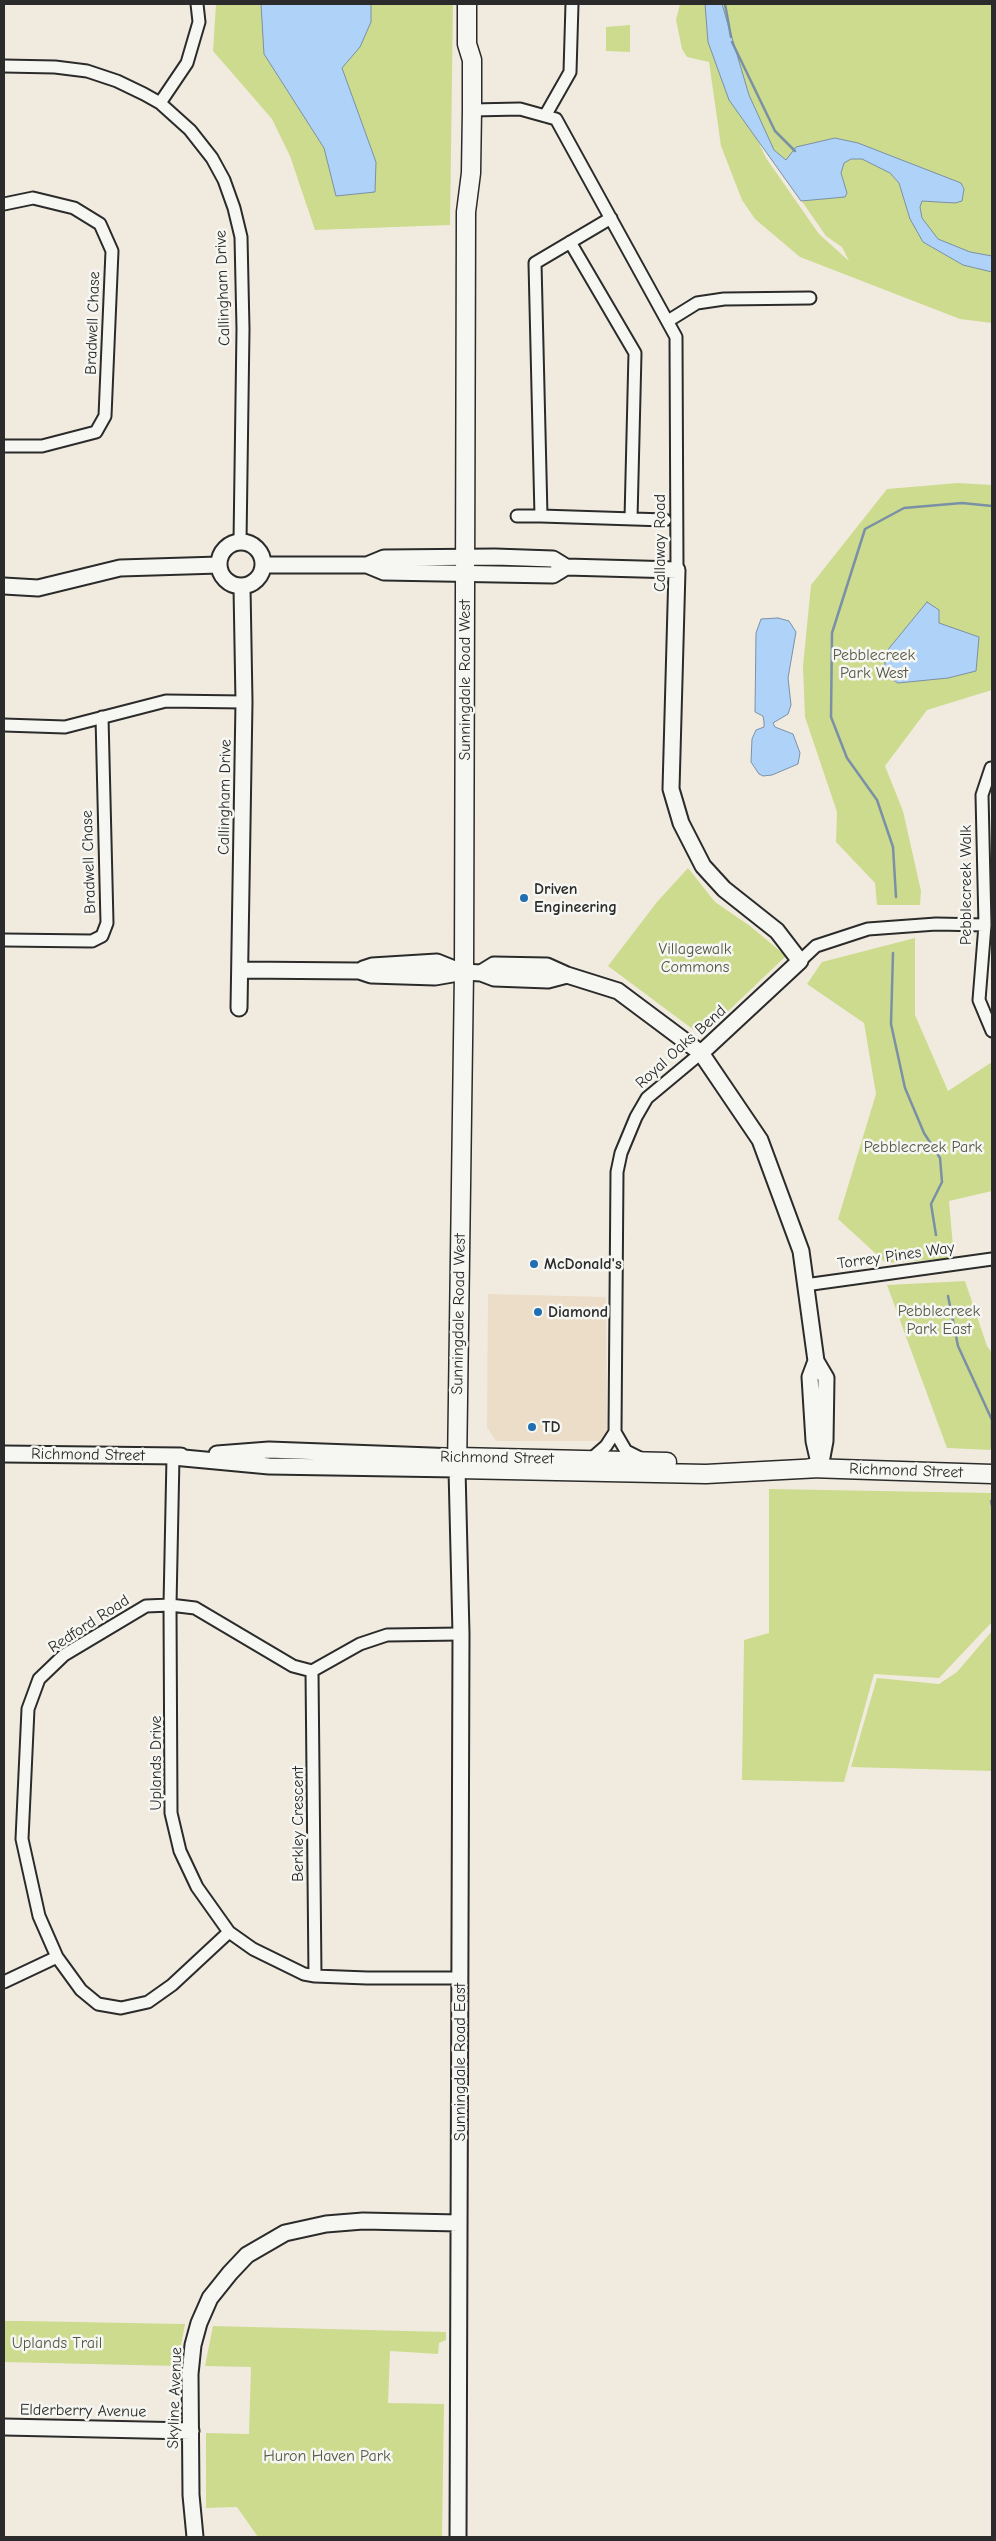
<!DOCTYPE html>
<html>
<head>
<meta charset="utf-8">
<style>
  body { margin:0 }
  #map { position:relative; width:996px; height:2541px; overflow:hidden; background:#f1ebdf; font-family:"Comic Neue",sans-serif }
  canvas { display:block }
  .frame { position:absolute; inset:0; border:5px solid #2b2b2b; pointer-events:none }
</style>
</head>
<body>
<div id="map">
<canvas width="996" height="2541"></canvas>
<div class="frame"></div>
</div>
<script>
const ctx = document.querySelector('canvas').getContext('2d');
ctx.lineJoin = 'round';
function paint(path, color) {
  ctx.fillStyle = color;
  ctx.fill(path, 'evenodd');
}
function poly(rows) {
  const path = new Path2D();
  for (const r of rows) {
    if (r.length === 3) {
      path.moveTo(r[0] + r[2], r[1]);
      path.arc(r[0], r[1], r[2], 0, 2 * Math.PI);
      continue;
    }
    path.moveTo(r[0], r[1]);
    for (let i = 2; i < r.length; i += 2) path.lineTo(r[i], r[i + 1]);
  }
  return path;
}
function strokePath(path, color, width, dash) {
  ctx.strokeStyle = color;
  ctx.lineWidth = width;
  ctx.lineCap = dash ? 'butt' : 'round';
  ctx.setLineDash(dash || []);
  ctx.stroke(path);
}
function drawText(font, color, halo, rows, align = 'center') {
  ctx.font = font + ' "Comic Neue",sans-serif';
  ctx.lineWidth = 5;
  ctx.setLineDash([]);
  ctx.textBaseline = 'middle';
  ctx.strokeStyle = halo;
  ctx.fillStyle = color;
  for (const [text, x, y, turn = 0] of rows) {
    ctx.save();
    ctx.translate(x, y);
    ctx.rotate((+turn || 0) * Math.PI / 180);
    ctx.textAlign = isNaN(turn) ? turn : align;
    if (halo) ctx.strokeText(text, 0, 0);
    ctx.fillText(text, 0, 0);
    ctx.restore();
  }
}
const built = poly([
  [488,1294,606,1297,607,1441,496,1441,487,1427]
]);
const green = poly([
  [216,4,453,4,450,225,315,230,290,156,272,119,213,51],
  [680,4,712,4,731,83,766,158,819,234,849,261,842,247,826,236,767,151,716,4,992,4,992,323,960,319,800,257,755,219,742,200,721,146,709,62,687,57,682,49,676,20],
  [630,25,630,52,606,51,606,27],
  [958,483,992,485,992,690,927,710,885,766,903,811,921,891,920,905,877,905,875,883,836,842,837,812,805,717,803,666,811,585,887,489],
  [688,868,715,902,750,926,786,956,702,1036,608,966,657,902],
  [915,938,915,1015,948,1091,992,1062,992,1191,949,1201,954,1258,886,1263,838,1219,876,1094,864,1023,807,984,822,962],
  [965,1281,987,1346,992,1353,992,1450,947,1448,887,1285],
  [769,1489,992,1493,992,1622,939,1678,874,1674,844,1782,742,1780,744,1640,769,1633],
  [992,1631,992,1771,851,1767,877,1678,939,1684,957,1672],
  [4,2321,23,2321,185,2324,177,2366,4,2362],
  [213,2326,446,2332,446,2340,439,2343,438,2354,390,2351,388,2403,444,2404,442,2537,258,2537,237,2507,206,2508,206,2433,249,2434,251,2367,205,2366]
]);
const water = poly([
  [261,4,371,4,371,22,360,47,342,68,376,162,375,192,336,196,324,148,264,54,261,4],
  [705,4,722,4,749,95,774,150,786,160,796,147,835,138,858,143,961,183,964,189,962,201,955,203,922,201,920,207,922,218,938,239,970,252,992,256,992,272,963,265,923,242,910,219,899,183,890,173,862,159,851,159,844,163,841,173,847,193,845,197,801,201,729,100,708,42,705,4],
  [927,602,939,610,939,623,979,637,976,671,948,678,898,683,884,674,886,652,927,602],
  [778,618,789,621,796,632,788,678,791,705,788,714,773,723,775,727,793,734,800,753,798,764,772,775,763,776,759,774,751,762,752,739,756,730,764,727,764,722,763,716,755,712,756,633,761,619,778,618]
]);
const stream = poly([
  [725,4,731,37],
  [732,42,775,131,795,151],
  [896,897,893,847,877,800,847,758,831,717,832,633,865,529,904,508,962,503,992,506],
  [893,953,891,1024,905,1088,924,1133,940,1158,942,1182,931,1204,936,1235],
  [948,1296,958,1346,992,1420,992,1448],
  [991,1501,992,1506]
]);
const street = poly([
  [4,66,55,67,87,71,117,81,144,94,160,103,190,130,212,158,224,180,234,208,241,237,243,329,240,542],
  [160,103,187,63,199,22,197,4],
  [472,110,520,109,556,119,676,337,677,570],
  [545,116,570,72,572,4],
  [4,204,33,198,74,208,100,224,112,251,105,416,96,432,42,446,4,446],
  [611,218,535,263,541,516,665,520],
  [570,242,635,353,631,519],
  [668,321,697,303,724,299,810,298],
  [517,516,541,516],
  [4,725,65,727,166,701,244,702],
  [991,768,982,795,985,925,979,1000,992,1031],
  [4,940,92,941,102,936,107,923,102,717],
  [800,961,816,946,868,929,936,924,985,925],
  [805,1285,992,1259],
  [173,1457,170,1605,171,1813,180,1851,197,1887,229,1932,253,1949,304,1974,315,1976,367,1978,460,1978],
  [642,1459,626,1451,615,1432,617,1172,621,1153,636,1117,647,1098,701,1053],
  [590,1460,606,1446,615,1432],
  [312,1671,315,1976],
  [229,1932,172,1985,148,2002,121,2008,98,2004,81,1990,57,1957,39,1916,22,1839,28,1709,39,1679,64,1655,146,1606,170,1605,195,1608,293,1666,312,1671,360,1644,387,1635,461,1634],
  [4,1982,57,1957]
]);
const secondary = poly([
  [241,564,22],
  [264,565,367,565,384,572,553,575,566,567],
  [367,565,384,558,495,557,553,559,566,567,677,570,671,789,681,823,703,866,724,889,777,931,800,961,701,1053],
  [4,586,38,588,120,568,219,565],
  [363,969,372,966,437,962,462,972],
  [240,970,359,971,371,975,435,977,464,972,481,973,494,978,548,980,567,975],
  [481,973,494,965,547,966,567,975,618,991,701,1053,760,1140,801,1251,816,1361,826,1378,825,1441,820,1468],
  [239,1008,244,702,242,587],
  [816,1361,810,1377,814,1441,819,1463],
  [4,1454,181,1456],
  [217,1454,269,1450,458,1457],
  [173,1457,269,1466,457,1469,461,1634,458,2537],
  [4,2427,191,2431],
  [195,2537,191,2495,190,2374,193,2345,199,2323,210,2298,230,2273,247,2255,285,2233,326,2224,363,2221,459,2223]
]);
const primary = poly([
  [467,4,467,44,472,60,472,110,471,173,466,212,464,972,457,1469,706,1474,820,1468],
  [458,1457,667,1462],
  [810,1468,992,1474]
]);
const markers = [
  [524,898,5,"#1f6fb2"],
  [534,1264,5,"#1f6fb2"],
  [538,1312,5,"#1f6fb2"],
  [532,1427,5,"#1f6fb2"]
];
const streetNames = [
  ["Callingham Drive",223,288,-92],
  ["Bradwell Chase",93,323,-88],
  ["Callaway Road",660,543,-90],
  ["Sunningdale Road West",465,680,-90],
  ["Callingham Drive",225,797,-89],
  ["Bradwell Chase",89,862,-92],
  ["Pebblecreek Walk",966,885,-90],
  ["Royal Oaks Bend",681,1047,-42],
  ["Torrey Pines Way",896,1256,-8],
  ["Sunningdale Road West",459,1314,-89],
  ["Richmond Street",88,1455,1],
  ["Richmond Street",497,1458,1],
  ["Richmond Street",906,1471,2],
  ["Redford Road",89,1624,-33],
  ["Uplands Drive",156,1763,-90],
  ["Berkley Crescent",298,1824,-90],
  ["Sunningdale Road East",460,2062,-90],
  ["Skyline Avenue",175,2398,-88],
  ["Elderberry Avenue",83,2411,1]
];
const parkNames = [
  ["Pebblecreek",874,655],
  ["Park West",874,673],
  ["Villagewalk",695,949],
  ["Commons",695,967],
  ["Pebblecreek Park",923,1147],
  ["Pebblecreek",939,1311],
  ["Park East",939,1329],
  ["Uplands Trail",57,2343],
  ["Huron Haven Park",327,2456]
];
const poiNames = [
  ["Driven",534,889],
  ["Engineering",534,907],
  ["McDonald's",544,1264],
  ["Diamond",548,1312],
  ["TD",542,1427]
];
paint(built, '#ecddc8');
paint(green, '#cddb8e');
paint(water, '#afd3f8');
strokePath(water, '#7a90a6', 1);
strokePath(stream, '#7a90a6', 2.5);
strokePath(street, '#2b2b2b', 15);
strokePath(secondary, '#2b2b2b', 19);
strokePath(primary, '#2b2b2b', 21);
strokePath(street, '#f6f6f2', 11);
strokePath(secondary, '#f6f6f2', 15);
strokePath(primary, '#f6f6f2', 18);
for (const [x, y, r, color] of markers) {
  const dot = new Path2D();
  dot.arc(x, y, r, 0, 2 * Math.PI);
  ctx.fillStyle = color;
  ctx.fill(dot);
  strokePath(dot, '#f6f6f2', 2);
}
drawText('16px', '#2b2b2b', '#f6f6f2', streetNames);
drawText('16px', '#545744', '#f6f6f2', parkNames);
drawText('bold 16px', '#2b2b2b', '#f6f6f2', poiNames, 'left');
</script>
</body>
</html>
